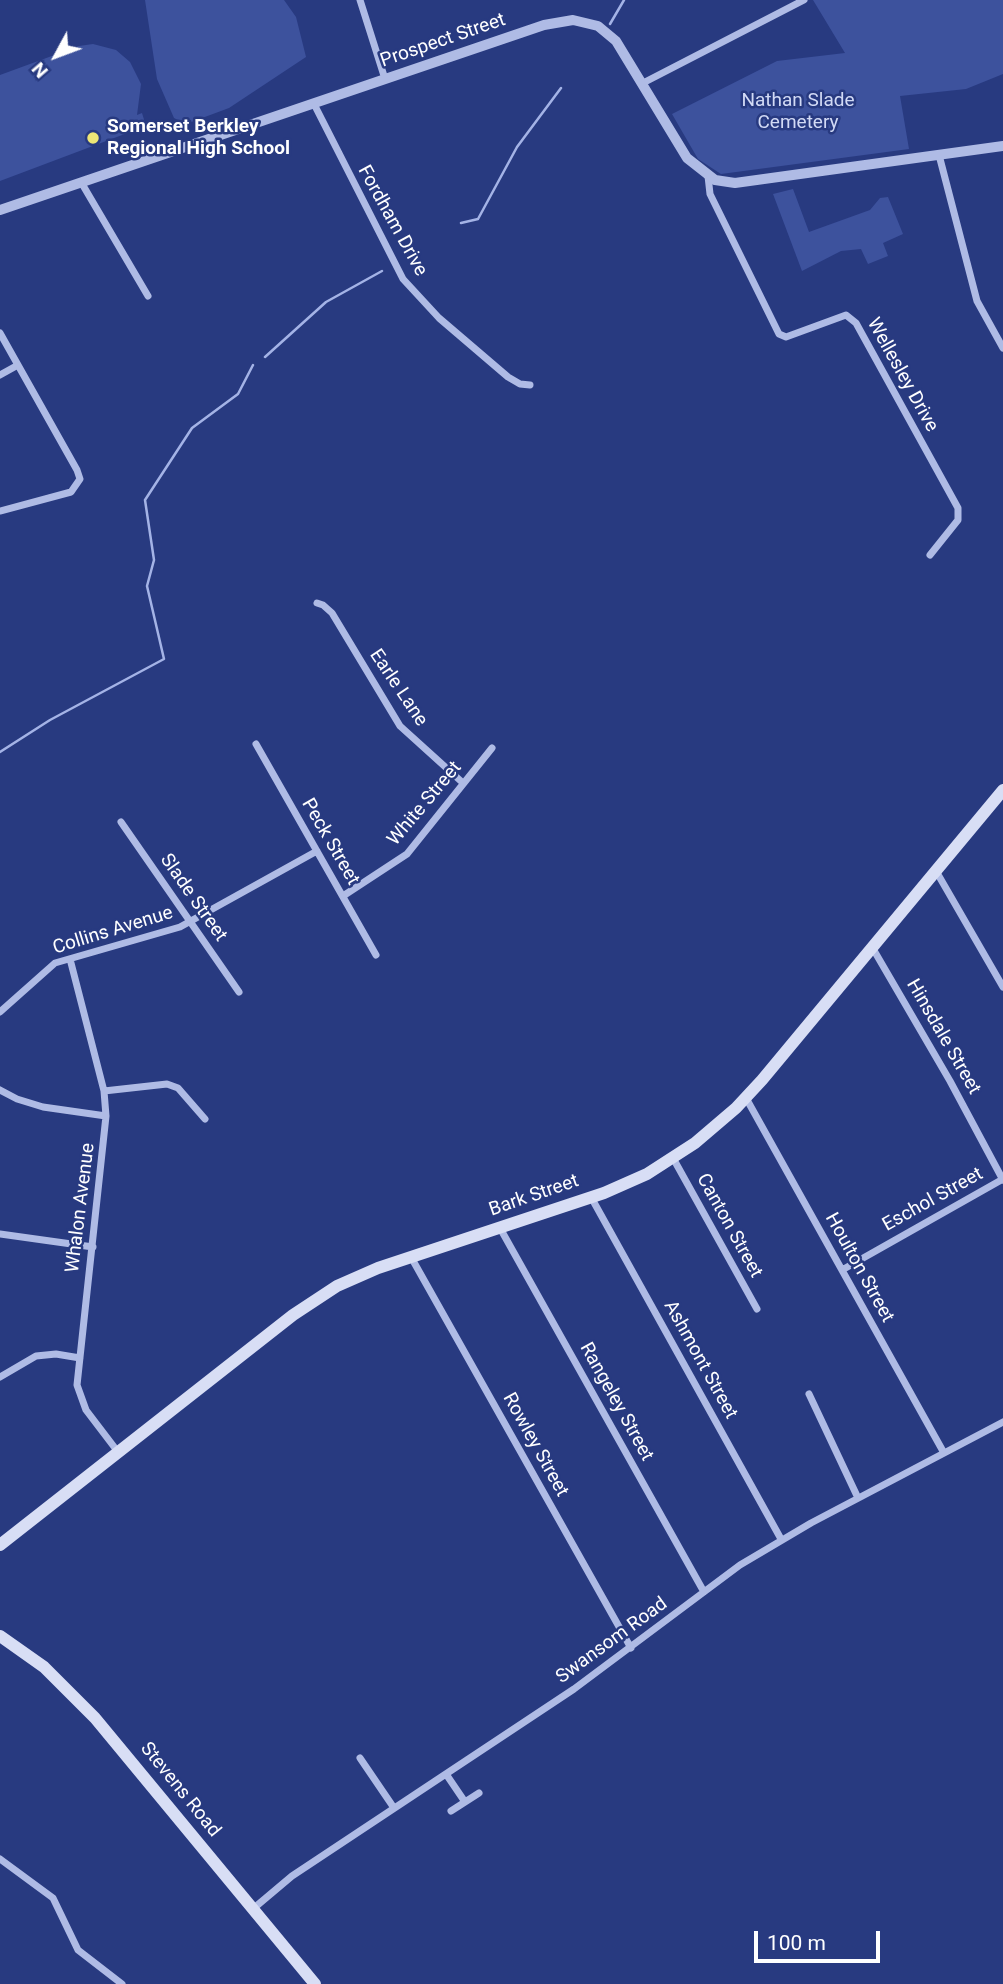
<!DOCTYPE html>
<html>
<head>
<meta charset="utf-8">
<style>
  body { margin:0 }
  #map { position:relative; width:1003px; height:1984px; overflow:hidden; background:#283a80; font-family:Roboto,sans-serif }
  canvas { display:block }
  .north { position:absolute; left:21px; top:21px; width:70px; height:70px; -webkit-text-stroke:5px #283a80; paint-order:stroke; rotate:229deg; font-size:19px; font-weight:700; line-height:28px; text-align:center; color:#fff }
  .north::after { content:''; display:block; margin:auto; width:24px; height:32px; background:#fff; clip-path:polygon(50% 0,100% 100%,50% 72%,0 100%) }
  .scale { position:absolute; left:754px; top:1931px; width:126px; height:32px; box-sizing:border-box; border:4px solid #fff; border-top:0; padding-left:9px; font-size:21px; line-height:24px; white-space:nowrap; color:#fff; -webkit-text-stroke:5px #283a80; paint-order:stroke }
</style>
</head>
<body>
<div id="map">
<canvas width="1003" height="1984"></canvas>
<div class="north">N</div>
<div class="scale">100 m</div>
</div>
<script>
const ctx = document.querySelector('canvas').getContext('2d');
ctx.lineJoin = 'round';
function paint(path, color) {
  ctx.fillStyle = color;
  ctx.fill(path, 'evenodd');
}
function poly(rows) {
  const path = new Path2D();
  for (const r of rows) {
    path.moveTo(r[0], r[1]);
    for (let i = 2; i < r.length; i += 2) path.lineTo(r[i], r[i + 1]);
  }
  return path;
}
function strokePath(path, color, width, dash) {
  ctx.strokeStyle = color;
  ctx.lineWidth = width;
  ctx.lineCap = dash ? 'butt' : 'round';
  ctx.setLineDash(dash || []);
  ctx.stroke(path);
}
function drawText(font, color, halo, rows, align = 'center') {
  ctx.font = font + ' Roboto,sans-serif';
  ctx.lineWidth = 5;
  ctx.setLineDash([]);
  ctx.textBaseline = 'middle';
  ctx.strokeStyle = halo;
  ctx.fillStyle = color;
  for (const [text, x, y, turn = 0] of rows) {
    ctx.save();
    ctx.translate(x, y);
    ctx.rotate((+turn || 0) * Math.PI / 180);
    ctx.textAlign = isNaN(turn) ? turn : align;
    if (halo) ctx.strokeText(text, 0, 0);
    ctx.fillText(text, 0, 0);
    ctx.restore();
  }
}
const green = poly([
  [145,0,284,0,296,17,306,57,229,108,186,124,174,118,157,79],
  [813,0,1003,0,1003,74,966,89,900,96,909,149,721,174,698,159,672,114,777,61,845,53],
  [93,44,116,50,130,62,141,84,137,115,142,113,146,126,0,181,0,75,79,46],
  [793,189,809,232,870,210,880,198,888,197,903,234,883,243,888,256,868,264,861,249,841,251,802,271,773,194]
]);
const stream = poly([
  [610,24,624,0],
  [461,223,478,219,517,147,561,88],
  [265,357,326,302,382,271],
  [0,752,50,720,164,659,147,586,154,560,145,500,192,428,238,394,253,365]
]);
const minor = poly([
  [360,0,385,79],
  [643,83,804,0],
  [314,104,403,279,439,318,508,377,520,384,530,385],
  [939,155,977,301,1003,348],
  [708,176,710,194,779,334,786,337,846,315,856,323,958,508,958,520,930,555],
  [81,182,148,296],
  [0,333,77,470,80,479,71,492,0,511],
  [0,375,18,365],
  [317,603,323,605,332,613,400,726,463,783],
  [256,744,376,955],
  [121,822,239,992],
  [936,871,1003,987],
  [343,896,407,854,492,748],
  [872,947,950,1081,1003,1180],
  [70,959,104,1091,106,1116,77,1385,86,1410,118,1452],
  [0,1012,55,963,180,927,317,851],
  [0,1090,17,1099,43,1107,106,1116],
  [104,1091,167,1084,178,1088,205,1119],
  [746,1098,944,1453],
  [673,1158,757,1309],
  [591,1197,781,1539],
  [500,1228,704,1592],
  [0,1234,93,1247],
  [411,1257,631,1648],
  [842,1270,1003,1179],
  [0,1377,36,1356,56,1354,80,1358],
  [809,1394,858,1498],
  [360,1758,394,1808],
  [446,1774,465,1802],
  [451,1811,479,1793],
  [0,1859,53,1898,78,1950,122,1984],
  [254,1908,292,1876,574,1689,740,1565,811,1523,1003,1422]
]);
const tertiary = poly([
  [0,210,544,25,573,20,598,26,616,41,687,158,715,180,735,183,1003,146]
]);
const secondary = poly([
  [0,1545,293,1315,337,1286,378,1268,604,1193,647,1174,695,1143,736,1108,762,1080,1003,790],
  [0,1636,44,1667,95,1718,315,1984]
]);
const markers = [
  [93,138,7,"#ede676"]
];
const streetNames = [
  ["Prospect Street",443,41,-19],
  ["Fordham Drive",392,221,61],
  ["Wellesley Drive",902,375,61],
  ["Earle Lane",398,688,56],
  ["White Street",425,804,-50],
  ["Peck Street",330,842,60],
  ["Slade Street",193,898,55],
  ["Collins Avenue",113,931,-17],
  ["Hinsdale Street",943,1037,60],
  ["Bark Street",534,1196,-19],
  ["Eschol Street",933,1200,-29],
  ["Whalon Avenue",81,1208,-83],
  ["Canton Street",729,1226,61],
  ["Houlton Street",859,1268,61],
  ["Ashmont Street",700,1360,61],
  ["Rangeley Street",616,1402,61],
  ["Rowley Street",535,1445,61],
  ["Swansom Road",612,1641,-36],
  ["Stevens Road",180,1790,51]
];
const parkNames = [
  ["Nathan Slade",798,101],
  ["Cemetery",798,123]
];
const poiNames = [
  ["Somerset Berkley",107,127],
  ["Regional High School",107,149]
];
paint(green, '#3d529d');
strokePath(stream, '#a4b3e6', 2.5);
strokePath(minor, '#afbbe5', 7);
strokePath(tertiary, '#afbbe5', 10);
strokePath(secondary, '#d8def5', 12);
for (const [x, y, r, color] of markers) {
  const dot = new Path2D();
  dot.arc(x, y, r, 0, 2 * Math.PI);
  ctx.fillStyle = color;
  ctx.fill(dot);
  strokePath(dot, '#283a80', 2.5);
}
drawText('19px', '#fff', '#283a80', streetNames);
drawText('19px', '#d2daf5', '#283a80', parkNames);
drawText('bold 19px', '#fff', '#283a80', poiNames, 'left');
</script>
</body>
</html>
